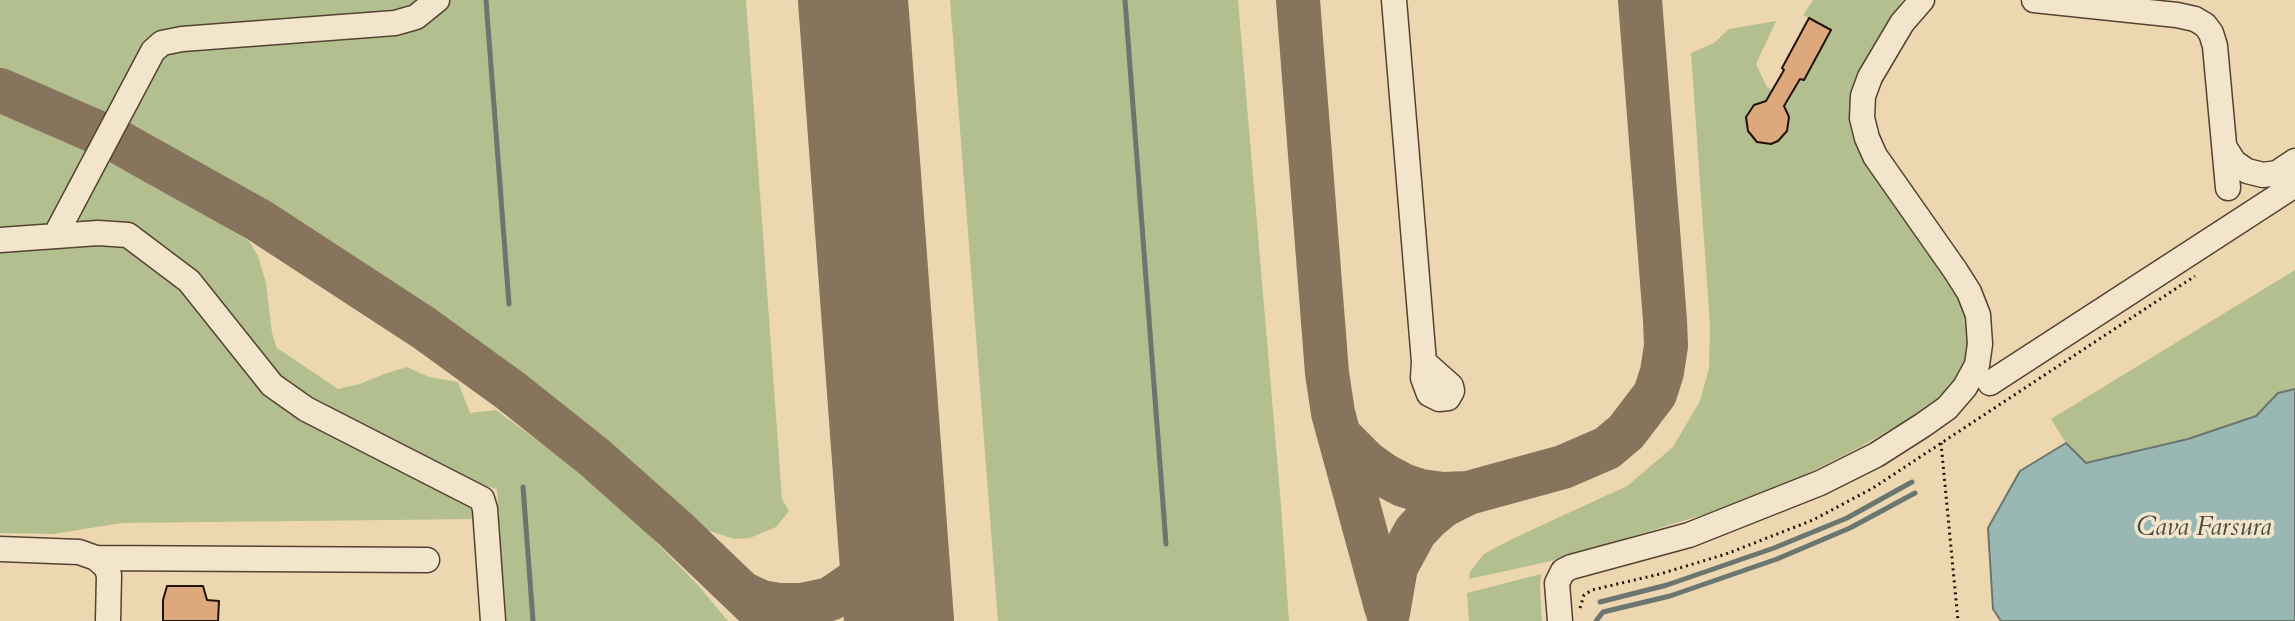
<!DOCTYPE html>
<html>
<head>
<meta charset="utf-8">
<style>
  body { margin:0 }
  canvas { display:block; background:#edd7b1 }
</style>
</head>
<body>
<canvas width="2295" height="621"></canvas>
<script>
const ctx = document.querySelector('canvas').getContext('2d');
ctx.lineJoin = 'round';
function paint(path, color) {
  ctx.fillStyle = color;
  ctx.fill(path, 'evenodd');
}
function poly(rows) {
  const path = new Path2D();
  for (const r of rows) {
    path.moveTo(r[0], r[1]);
    for (let i = 2; i < r.length; i += 2) path.lineTo(r[i], r[i + 1]);
  }
  return path;
}
function strokePath(path, color, width, dash) {
  ctx.strokeStyle = color;
  ctx.lineWidth = width;
  ctx.lineCap = dash ? 'butt' : 'round';
  ctx.setLineDash(dash || []);
  ctx.stroke(path);
}
function drawText(font, color, halo, rows, align = 'center') {
  ctx.font = font + ' Cardo,serif';
  ctx.lineWidth = 7;
  ctx.setLineDash([]);
  ctx.textBaseline = 'middle';
  ctx.strokeStyle = halo;
  ctx.fillStyle = color;
  for (const [text, x, y, turn = 0] of rows) {
    ctx.save();
    ctx.translate(x, y);
    ctx.rotate((+turn || 0) * Math.PI / 180);
    ctx.textAlign = isNaN(turn) ? turn : align;
    if (halo) ctx.strokeText(text, 0, 0);
    ctx.fillText(text, 0, 0);
    ctx.restore();
  }
}
const green = poly([
  [0,0,427,0,412,9,174,32,104,117,0,72],
  [447,0,746,0,782,499,789,511,776,527,750,538,734,539,707,530,691,521,526,383,466,337,385,281,280,214,121,126,152,67,170,48,400,30],
  [950,0,1238,0,1281,505,1289,621,998,621],
  [1813,0,1902,0,1893,20,1860,76,1866,164,1957,296,1968,324,1966,362,1949,391,1924,410,1858,448,1795,480,1722,509,1551,561,1469,579,1470,572,1484,554,1512,539,1627,486,1673,447,1700,401,1709,368,1710,326,1691,53,1714,43,1729,29,1776,21,1756,64,1767,87,1772,90,1768,101,1761,102,1749,110,1746,124,1748,131,1757,142,1771,144,1778,141,1787,131,1789,124,1784,107,1831,30,1803,15],
  [0,109,90,152,48,226,0,232],
  [104,160,167,192,249,241,258,256,266,283,272,333,277,348,338,389,360,384,384,374,407,367,429,377,458,382,470,413,496,410,564,460,638,524,698,585,728,621,505,621,497,489,462,479,326,412,276,375,199,282,82,225,76,213],
  [118,237,180,282,252,374,467,498,480,519,121,523,54,534,0,533,0,246],
  [2295,270,2295,389,2278,393,2257,416,2188,439,2086,463,2066,443,2051,419],
  [1541,574,1540,588,1542,621,1469,621,1467,593]
]);
const water = poly([
  [2295,389,2295,621,2001,621,1993,609,1988,528,2020,471,2066,443,2086,463,2188,439,2256,416,2278,393,2295,389]
]);
const stream = poly([
  [486,0,509,304],
  [1125,0,1166,544],
  [523,487,533,621],
  [1600,602,1667,585,1774,548,1847,518,1912,482],
  [1596,621,1603,612,1670,596,1777,559,1850,528,1915,493]
]);
const taxiway = poly([
  [1298,0,1327,373,1333,413,1386,607],
  [0,90,115,140,260,221,424,328,511,391,594,457,675,529,771,621],
  [1340,436,1366,462,1384,475,1403,485,1421,491,1443,494,1468,493],
  [744,594,761,602,779,605,802,605,830,599,852,584,868,569,884,543,889,515,888,474],
  [1388,613,1396,567,1415,532,1428,518,1444,505,1468,493,1563,467,1607,448,1626,432,1655,394,1662,372,1666,346,1665,320,1640,0]
]);
const runway = poly([
  [853,0,899,621]
]);
const building = poly([
  [1809,18,1831,30,1804,80,1800,79,1784,106,1789,117,1787,131,1778,141,1771,144,1757,142,1748,131,1746,117,1754,105,1766,101,1784,70,1782,68,1809,18],
  [167,586,203,586,207,600,219,601,218,621,163,621,163,600,167,586]
]);
const path = poly([
  [1941,443,1958,621],
  [1580,608,1584,595,1592,590,1660,574,1726,554,1813,520,1873,488,2195,276]
]);
const minor = poly([
  [1394,0,1424,362,1423,378,1429,394,1439,399,1448,398,1452,391,1451,386,1424,362],
  [2034,0,2177,15,2195,19,2205,25,2211,33,2215,46,2228,188],
  [2225,148,2234,162,2247,171,2263,175,2277,173,2295,161],
  [55,236,153,51,162,43,182,39,395,23,416,17,437,0],
  [0,240,98,233,128,235,189,281,272,385,306,409,482,499,485,509,493,621],
  [1990,383,2295,185],
  [0,549,79,552,96,558,106,567,109,575,108,621],
  [96,558,427,560],
  [1560,621,1557,583,1563,571,1571,567,1689,535,1820,483,1876,455,1923,425,1947,408,1965,387,1977,365,1980,344,1978,315,1969,292,1955,270,1875,156,1867,138,1862,118,1863,96,1870,77,1902,23,1922,0]
]);
const waterNames = [
  ["Cava Farsura",2204,529]
];
paint(green, '#b4bf8f');
paint(water, '#9ab8b3');
strokePath(water, '#6a766f', 2);
strokePath(stream, '#6a766f', 5);
strokePath(taxiway, '#87745c', 44);
strokePath(runway, '#87745c', 110);
paint(building, '#dea87d');
strokePath(building, '#211208', 2);
strokePath(minor, '#544332', 27);
strokePath(path, '#211208', 3, [2, 4]);
strokePath(minor, '#f3e5cc', 24);
drawText('italic 26px', '#4b4c44', '#f3e5cc', waterNames);
</script>
</body>
</html>
